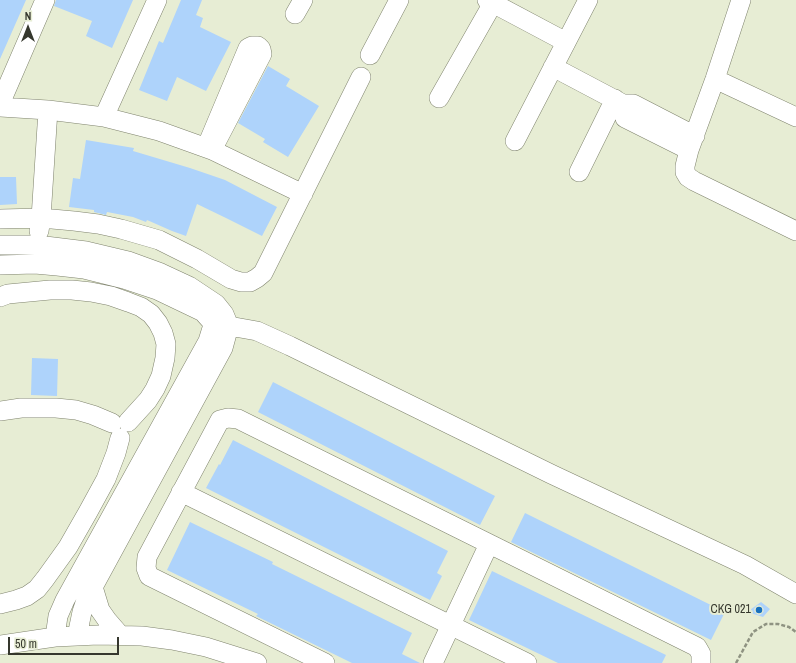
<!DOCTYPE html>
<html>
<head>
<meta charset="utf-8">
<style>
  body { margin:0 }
  #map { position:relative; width:796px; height:663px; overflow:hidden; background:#e7edd4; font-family:"Archivo Narrow",sans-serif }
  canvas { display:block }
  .north { position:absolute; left:8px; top:8px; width:40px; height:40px; -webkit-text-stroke:3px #e7edd4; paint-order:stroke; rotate:0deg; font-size:11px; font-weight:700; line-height:16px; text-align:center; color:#35372d }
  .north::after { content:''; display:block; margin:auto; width:14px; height:18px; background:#35372d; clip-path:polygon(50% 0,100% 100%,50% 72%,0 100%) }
  .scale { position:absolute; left:8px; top:637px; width:111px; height:18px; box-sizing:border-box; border:2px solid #35372d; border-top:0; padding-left:5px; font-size:12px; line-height:14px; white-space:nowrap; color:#35372d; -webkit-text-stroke:3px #e7edd4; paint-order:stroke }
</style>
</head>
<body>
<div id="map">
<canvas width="796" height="663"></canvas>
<div class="north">N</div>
<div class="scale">50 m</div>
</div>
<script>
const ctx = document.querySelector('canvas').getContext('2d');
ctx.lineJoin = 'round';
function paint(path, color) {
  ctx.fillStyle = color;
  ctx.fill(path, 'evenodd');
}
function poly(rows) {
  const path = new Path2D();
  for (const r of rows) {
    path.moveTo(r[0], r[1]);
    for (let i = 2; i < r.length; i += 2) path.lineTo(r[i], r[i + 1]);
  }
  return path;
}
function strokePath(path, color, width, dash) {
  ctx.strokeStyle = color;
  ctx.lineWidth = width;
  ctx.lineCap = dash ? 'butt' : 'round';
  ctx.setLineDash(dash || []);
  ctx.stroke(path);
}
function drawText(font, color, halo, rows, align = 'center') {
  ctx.font = font + ' "Archivo Narrow",sans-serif';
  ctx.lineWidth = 4;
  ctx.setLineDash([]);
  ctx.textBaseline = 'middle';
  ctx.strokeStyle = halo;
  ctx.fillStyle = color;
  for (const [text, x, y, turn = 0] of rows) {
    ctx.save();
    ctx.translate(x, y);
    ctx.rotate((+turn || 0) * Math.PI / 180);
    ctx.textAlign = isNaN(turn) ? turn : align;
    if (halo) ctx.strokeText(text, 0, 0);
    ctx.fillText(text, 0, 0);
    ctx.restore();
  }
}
const building = poly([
  [0,0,26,0,0,59],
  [56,0,133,0,112,48,86,36,92,21,54,6],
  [181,0,202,0,196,15,203,18,200,27,231,42,206,91,177,77,167,101,139,90,159,41,163,43],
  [268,66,290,79,286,86,319,106,288,157,263,142,265,139,238,123],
  [86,140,134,148,133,151,190,168,225,180,277,207,262,236,226,218,197,204,186,236,172,231,147,220,146,222,133,217,107,212,106,215,94,212,94,210,69,207,73,178,80,179],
  [0,177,16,177,17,204,0,205],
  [32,358,58,359,57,396,31,395],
  [273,382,495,496,480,525,258,412],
  [233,440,448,551,437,573,442,576,430,600,206,488,219,464,220,465],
  [525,513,725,612,711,640,511,542],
  [190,522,273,562,272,564,412,633,402,654,420,663,352,663,256,616,258,614,167,570],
  [492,571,666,655,662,663,558,663,469,620],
  [761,602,770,609,763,617,747,612]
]);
const path = poly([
  [736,663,753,632,766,624,778,624,789,627,796,632]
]);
const minor = poly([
  [487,0,566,42],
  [741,0,715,79,689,150,685,166,685,172,688,177,694,181,796,231],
  [295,14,303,0],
  [370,55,399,0],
  [553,67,623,104,633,104,695,136],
  [715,79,796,117],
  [439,98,493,3],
  [0,104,45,0],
  [623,104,625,118,689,150],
  [0,107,48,110,104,117,159,131,212,150,303,194],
  [104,117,157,0],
  [515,141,588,0],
  [206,148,248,48,252,46,258,46,261,49,262,54,212,150],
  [579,172,615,99],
  [0,219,41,218,74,221,98,224,121,229,159,240,197,259,231,279,241,282,250,282,257,278,263,273,361,77],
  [39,231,41,218,48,110],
  [0,245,37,245,86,251,128,261,161,273,189,286,216,304,224,314,229,326,223,348,86,600,82,612,77,636],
  [0,265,35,264,57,266,84,269,124,279,157,290,203,312,211,321,213,325,208,341,65,600,58,616,55,637],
  [0,297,8,294,50,290,72,290,91,292,111,296,128,302,141,307,151,314,158,323,163,333,166,344,165,358,161,376,155,389,148,400,128,422],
  [213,325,229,326,257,331,290,346,551,474,745,565,796,594],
  [0,411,21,408,56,408,76,410,93,415,112,423],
  [181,492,527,663],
  [93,587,100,610,107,620,120,635],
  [0,604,16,600,27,596,37,589,45,579,68,547,88,512,106,479,116,453,120,438],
  [0,645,55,637,77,636,98,635,142,636,172,640,206,647,257,663],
  [325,663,149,576,146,568,147,557,220,420,228,418,238,419,697,647,701,654,701,663],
  [433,663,489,544]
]);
const markers = [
  [759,610,4,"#1871be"]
];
const poiNames = [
  ["CKG 021",751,610]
];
paint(building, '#aed3fb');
strokePath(minor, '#7f836d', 20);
strokePath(path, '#8f9382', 2.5, [4, 2]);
strokePath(minor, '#fff', 19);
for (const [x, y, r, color] of markers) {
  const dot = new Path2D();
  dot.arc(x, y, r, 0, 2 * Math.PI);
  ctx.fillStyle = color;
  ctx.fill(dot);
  strokePath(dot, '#e7edd4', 1.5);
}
drawText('12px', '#35372d', '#e7edd4', poiNames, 'right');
</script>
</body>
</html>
